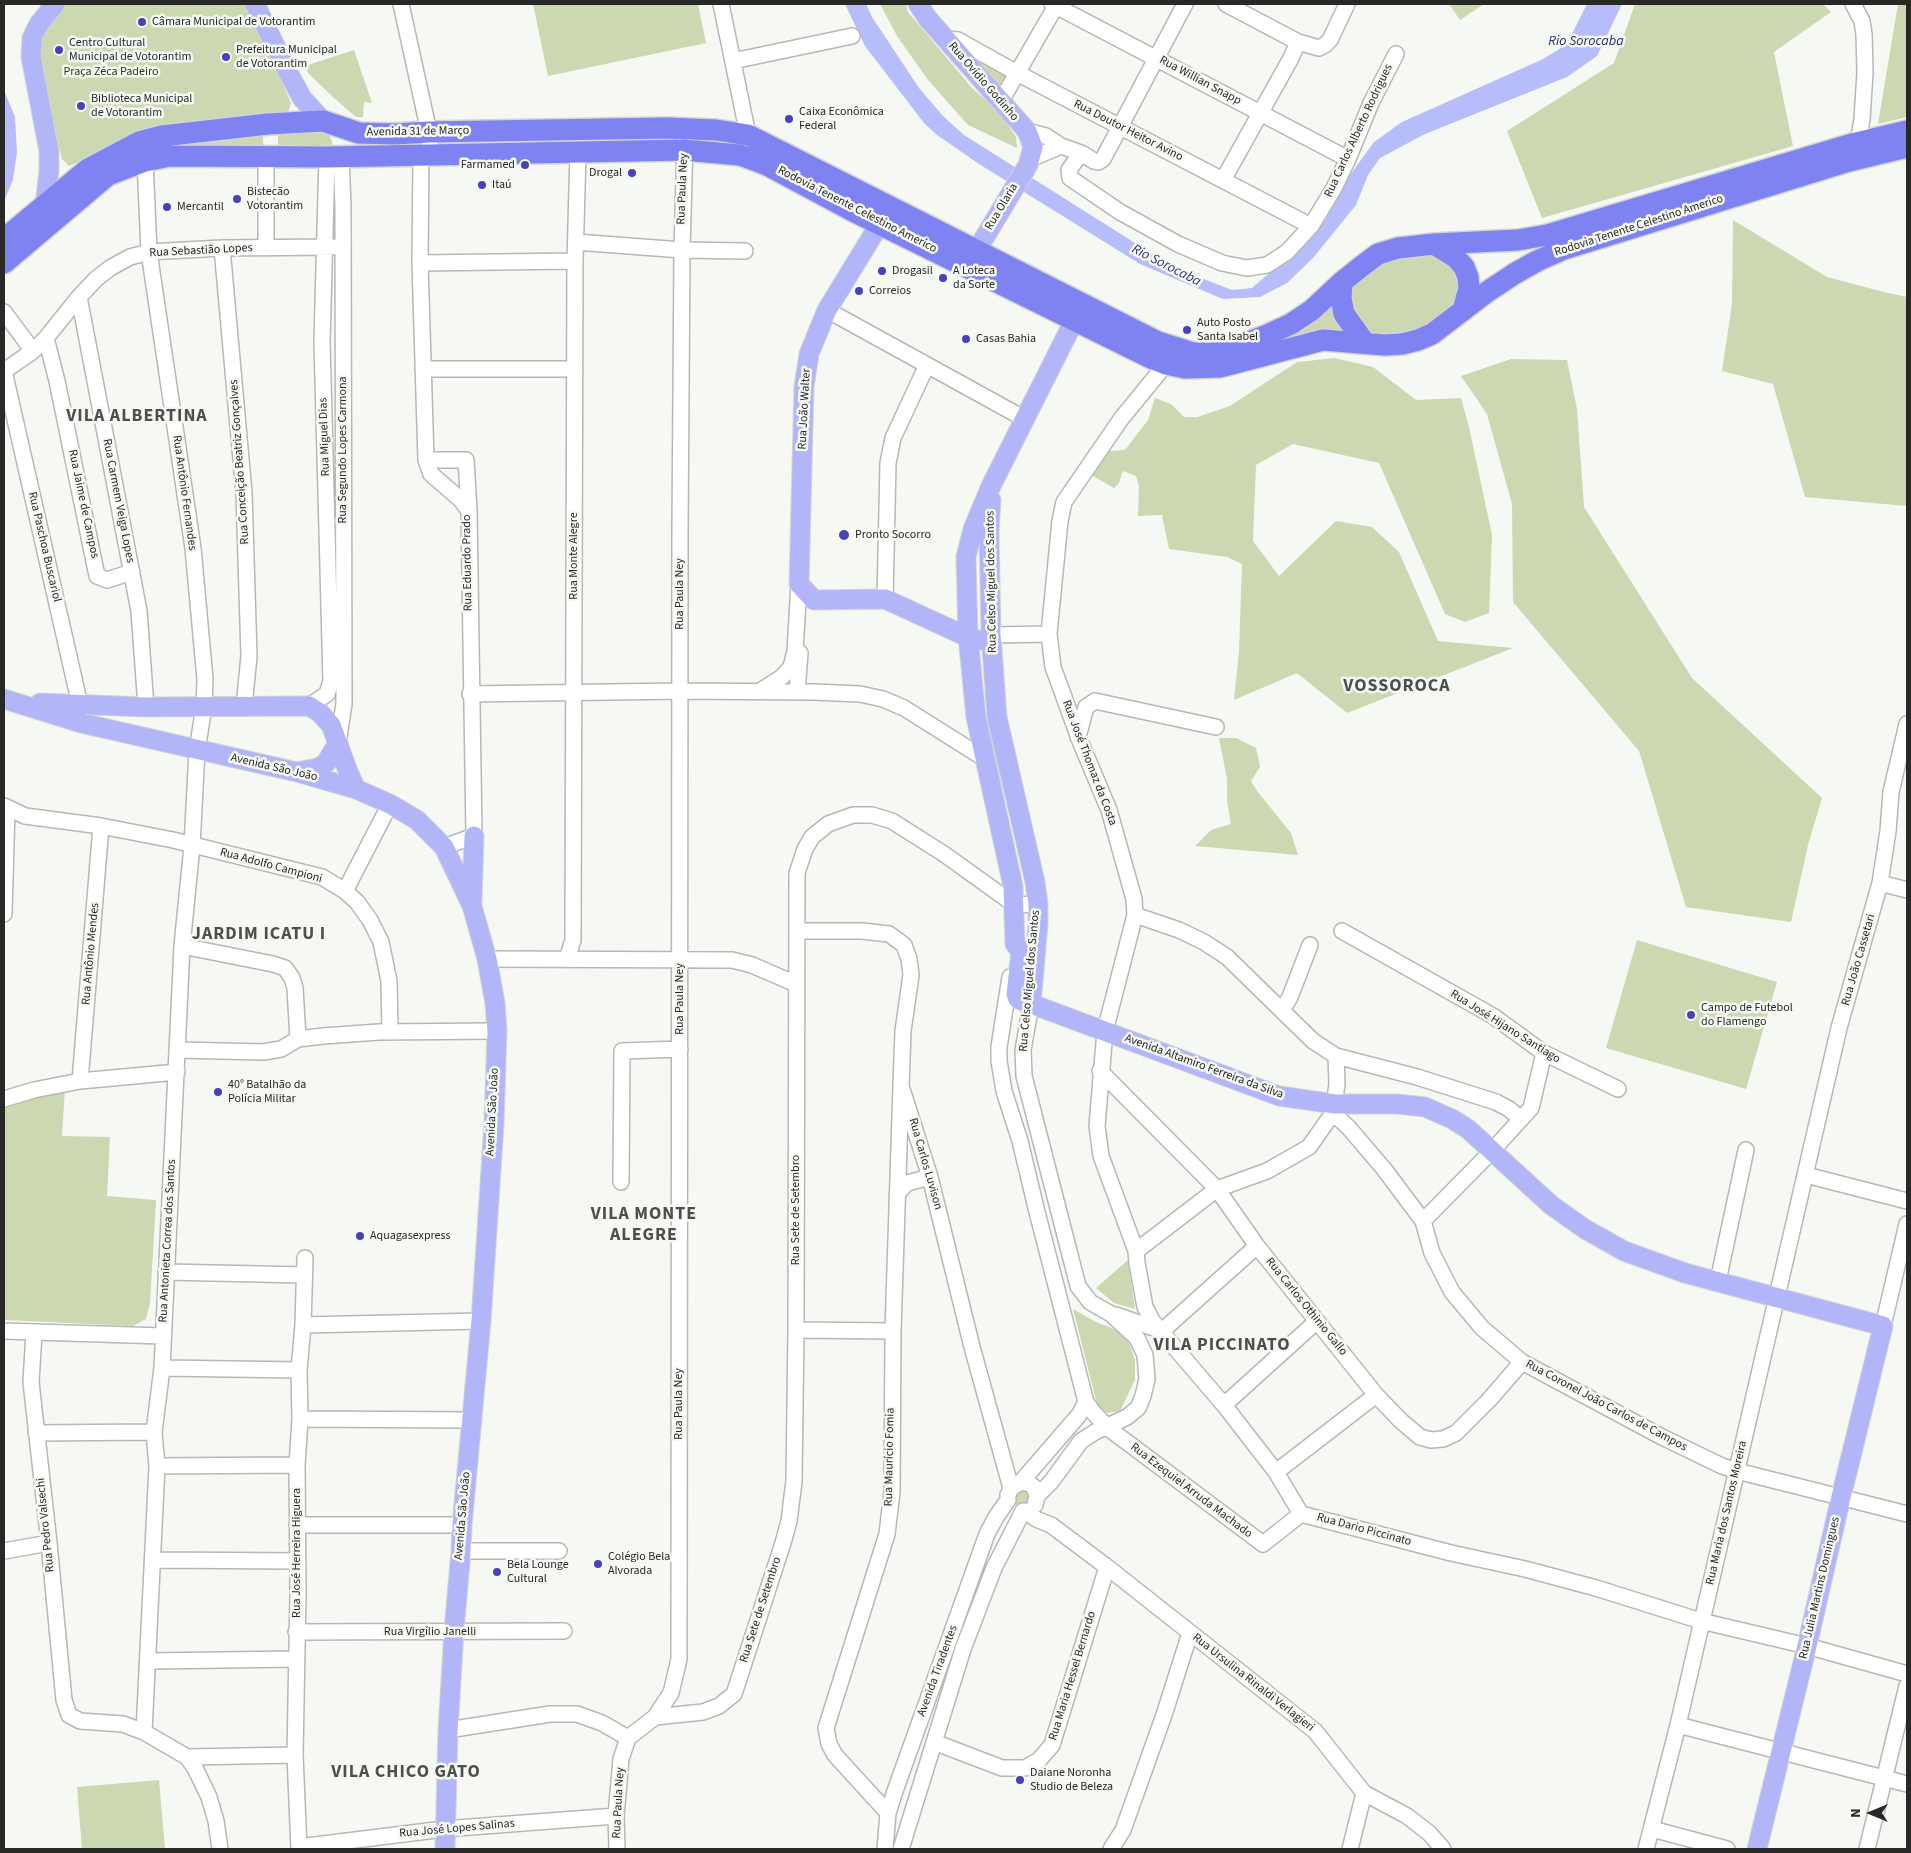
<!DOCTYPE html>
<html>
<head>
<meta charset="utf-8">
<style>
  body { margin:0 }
  #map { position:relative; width:1911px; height:1853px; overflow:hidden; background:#f6f8f4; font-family:"Source Sans 3",sans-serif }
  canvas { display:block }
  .frame { position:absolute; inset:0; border:5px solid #282927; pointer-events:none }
  .north { position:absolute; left:1846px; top:1788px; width:50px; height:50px; -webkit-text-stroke:4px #f6f8f4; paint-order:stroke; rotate:270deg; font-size:14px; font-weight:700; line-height:20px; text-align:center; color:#282927 }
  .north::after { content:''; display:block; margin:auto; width:18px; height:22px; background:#282927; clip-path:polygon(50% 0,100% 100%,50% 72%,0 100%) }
</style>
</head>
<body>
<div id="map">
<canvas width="1911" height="1853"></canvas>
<div class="frame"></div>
<div class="north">N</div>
</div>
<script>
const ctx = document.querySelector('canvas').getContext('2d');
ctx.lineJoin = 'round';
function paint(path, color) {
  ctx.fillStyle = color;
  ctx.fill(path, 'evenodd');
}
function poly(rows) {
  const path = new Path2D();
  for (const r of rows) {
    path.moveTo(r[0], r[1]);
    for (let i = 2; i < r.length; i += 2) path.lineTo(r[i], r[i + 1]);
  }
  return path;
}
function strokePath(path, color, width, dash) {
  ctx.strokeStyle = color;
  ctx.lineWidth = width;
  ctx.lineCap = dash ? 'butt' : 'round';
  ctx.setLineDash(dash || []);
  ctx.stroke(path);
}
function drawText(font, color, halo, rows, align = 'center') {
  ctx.font = font + ' "Source Sans 3",sans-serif';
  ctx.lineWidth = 5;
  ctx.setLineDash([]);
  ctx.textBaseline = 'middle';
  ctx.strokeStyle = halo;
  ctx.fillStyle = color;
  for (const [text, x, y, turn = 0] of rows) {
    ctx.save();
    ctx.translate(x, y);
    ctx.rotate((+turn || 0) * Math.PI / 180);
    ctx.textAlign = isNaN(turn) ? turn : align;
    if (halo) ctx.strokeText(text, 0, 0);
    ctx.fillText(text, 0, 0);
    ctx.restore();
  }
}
const green = poly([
  [61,4,247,4,291,103,289,110,284,113,129,139,69,166,62,159,43,87,37,58,43,27],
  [533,4,698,4,706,43,548,76],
  [880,4,906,4,908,12,972,88,1000,113,1016,137,1017,148,968,125,928,80,897,36],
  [1449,4,1484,4,1460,20],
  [1635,4,1823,4,1831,12,1774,52,1793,146,1542,218,1507,131,1614,63],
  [1898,4,1907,4,1907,117,1878,124],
  [354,50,372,103,364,102,363,117,356,117,335,99,308,73,305,66],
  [979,61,1012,75,1004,89,977,63],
  [269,128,263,137,263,151,122,154],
  [314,129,328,133,332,141,333,148,280,146,278,144,278,136,281,133],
  [659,138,659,140,432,147,432,139],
  [1733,220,1827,277,1884,292,1907,297,1907,506,1805,497,1773,384,1722,371,1732,304],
  [1434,252,1456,263,1461,298,1444,316,1421,327,1395,335,1375,334,1363,330,1356,323,1350,298,1354,285,1370,269,1395,256],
  [1337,296,1346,332,1240,360,1188,357],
  [1335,358,1373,367,1416,400,1461,398,1469,427,1492,535,1489,613,1465,622,1445,614,1379,463,1293,444,1256,465,1253,541,1279,576,1336,521,1372,527,1399,552,1438,641,1513,648,1347,713,1297,673,1234,700,1239,651,1242,564,1227,557,1169,549,1162,515,1138,516,1139,486,1136,476,1123,471,1119,483,1114,488,1091,475,1109,451,1125,450,1148,420,1155,398,1171,404,1184,417,1197,417,1230,406,1297,362],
  [1511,359,1567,360,1577,409,1584,507,1692,678,1822,798,1808,845,1791,922,1686,907,1639,751,1513,602,1512,504,1487,414,1461,376],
  [1219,738,1236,738,1256,748,1260,767,1251,781,1257,791,1291,833,1298,855,1195,846,1211,830,1231,824,1227,801,1227,779],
  [1637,940,1777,982,1746,1089,1606,1048],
  [65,1089,62,1136,110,1137,107,1196,156,1200,150,1303,146,1319,133,1326,4,1320,4,1108],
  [1128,1260,1135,1309,1114,1303,1096,1288],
  [1073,1309,1096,1322,1122,1332,1130,1345,1135,1360,1135,1380,1120,1411,1107,1413,1097,1404],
  [1031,1489,1030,1504,1021,1507,1015,1504,1013,1501,1013,1491],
  [159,1780,165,1849,82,1849,77,1787]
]);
const water = poly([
  [845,4,866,4,872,17,919,88,943,116,964,135,1173,267,1232,290,1252,288,1298,248,1326,219,1339,190,1374,142,1402,122,1541,60,1558,50,1569,40,1587,4,1622,4,1597,56,1567,77,1425,134,1380,158,1368,175,1356,205,1313,258,1287,283,1260,297,1223,299,1140,264,979,164,937,135,924,123,865,46],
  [4,90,15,117,17,152,13,180,4,201]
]);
const minor = poly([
  [401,4,429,132,430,154],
  [721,4,748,135],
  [1052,4,1348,159],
  [1226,4,1298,42,1319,48,1325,45,1330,40,1347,4],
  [1853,4,1862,21,1864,34,1865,73,1862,119,1858,143],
  [945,39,958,40,1017,73,1311,226],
  [733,61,852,36],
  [1001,101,1057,4],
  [1027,131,1046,136,1061,146,1081,153,1094,161,1098,162,1103,159,1185,4],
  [1081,153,1069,170,1070,178,1120,212,1178,244,1222,263,1247,268,1267,265,1287,252,1311,226,1334,188,1348,159,1371,103,1396,54],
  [421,154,420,263,426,460,431,474,461,500,469,511,474,836,444,847],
  [266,157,266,248],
  [1030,159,1061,146],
  [1223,180,1291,58,1298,42],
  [576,242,682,250,745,251],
  [222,248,244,493,249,656,244,707],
  [420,263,575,261],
  [79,297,139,611,146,707],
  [827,310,1025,419],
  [4,312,33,351],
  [46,338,57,381,97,576,107,580,132,572],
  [1166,364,1121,419,1064,502,1060,521,1049,634,1053,667,1080,741,1109,810,1134,899,1135,915,1179,930,1204,942,1227,957,1313,1041,1336,1056,1417,1077,1496,1102,1509,1109,1521,1119],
  [423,369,575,369],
  [4,371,33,351,46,338,79,297,96,279,110,268,130,257,149,252,222,248,333,247],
  [4,371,80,705,81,714],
  [426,460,466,460,469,511],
  [885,599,888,463,893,438,927,365],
  [991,635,1049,634],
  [760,691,782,677,791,667,795,651,799,584],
  [797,691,800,653],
  [470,694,680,691,814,692,860,694,883,699,904,708,985,759],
  [309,706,327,694,331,681,322,342,327,157],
  [1078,737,1086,707,1095,701,1216,727],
  [338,743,344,704,343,206,341,157],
  [4,806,25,816,101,826,173,840,322,877,345,891,357,902,370,920,381,942,389,981,390,1032],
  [1880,883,1907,890],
  [345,891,390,804],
  [4,914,7,808],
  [1135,915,1105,1031,1097,1126,1101,1156,1136,1251,1137,1263,1145,1307,1153,1322,1224,1405,1276,1472,1301,1514,1451,1553,1525,1569,1596,1588,1701,1621,1807,1646,1907,1674],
  [797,931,862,931,889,934,904,945,909,959,911,975,903,1031,901,1086,930,1177,972,1347,1011,1488],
  [1342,931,1493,1016,1544,1053,1618,1089],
  [182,946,273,964,285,968,292,978,295,988,298,1039],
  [487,959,732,960,752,965,796,984],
  [567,959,573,940,575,261,578,152],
  [1010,977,999,1047,999,1061,1004,1091,1020,1141,1037,1212,1086,1402,1093,1412,1108,1428,1263,1544,1301,1514],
  [1031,1004,1023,1050,1024,1076,1078,1286,1090,1302,1111,1314,1137,1338,1145,1355,1147,1379,1143,1396,1138,1408,1127,1417,1095,1432,1081,1441,1051,1482,1037,1496],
  [1282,1010,1290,997,1310,945],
  [179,1050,263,1052,281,1049,298,1039,323,1036,379,1032,497,1031],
  [1100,1071,1217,1189,1257,1246,1376,1395,1401,1421,1420,1437,1431,1440,1443,1439,1456,1433,1489,1400,1522,1362],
  [80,1081,101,826],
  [4,1099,34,1090,80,1081,177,1072],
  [1333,1113,1349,1128,1384,1169,1423,1221,1432,1253,1452,1292,1482,1328,1522,1362,1662,1437,1722,1466,1737,1471,1907,1514],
  [1806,1175,1907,1201],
  [621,1182,622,1051,680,1049],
  [897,1194,907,1183,930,1177],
  [1423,1221,1491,1152,1531,1108,1544,1053],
  [1136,1251,1217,1189,1267,1171,1309,1147,1333,1113,1337,1084,1336,1056],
  [166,1272,304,1275],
  [1718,1281,1746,1150],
  [1116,1315,1162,1331],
  [303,1325,481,1321],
  [1883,1326,1907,1224],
  [796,1330,893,1331],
  [4,1331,163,1336],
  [1162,1331,1257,1246],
  [34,1333,31,1382,49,1543,64,1700,69,1715,80,1721,123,1724,144,1732,187,1757,295,1755],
  [162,1368,299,1370],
  [1224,1405,1317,1321],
  [300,1419,471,1420],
  [36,1433,154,1432],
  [157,1466,297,1465],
  [1276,1472,1376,1395],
  [1021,1482,1030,1484,1034,1487,1037,1496,1035,1505],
  [1008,1495,1011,1488,1021,1482,1079,1415,1086,1402],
  [1025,1511,1036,1519,1051,1525,1107,1567,1315,1731,1364,1793,1407,1816,1429,1833,1443,1849],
  [297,1525,462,1525],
  [4,1551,49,1543],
  [461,1551,559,1551],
  [153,1560,297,1561],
  [296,1632,564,1631],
  [148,1661,296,1659],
  [655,1717,703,1712,719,1706,734,1694,783,1543,789,1521,794,1481,796,1330,797,873,805,849,812,837,828,824,853,815,872,815,892,821,944,854,1015,905,1038,904],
  [1678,1725,1907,1784],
  [448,1730,550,1714,577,1714,602,1723,628,1738],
  [144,1732,157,1466,154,1432,162,1368,182,946,192,846,197,750,204,707,205,679,193,548,149,252,145,161],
  [934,1742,1002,1768,1025,1768,1039,1760,1052,1745,1107,1567],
  [187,1757,195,1768,209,1797,216,1821,220,1849],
  [888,1813,835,1755,829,1744,826,1728,887,1534,892,1492,893,1331,901,1086],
  [1652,1829,1727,1849],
  [299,1847,444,1829,616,1816],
  [299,1849,295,1755,298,1594,297,1465,300,1419,299,1370,303,1325,305,1258],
  [617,1849,616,1816,621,1759,628,1738,655,1717,671,1693,679,1659,680,530,682,250,685,141],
  [885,1849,888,1813,895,1791,987,1534,996,1517,1008,1500],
  [901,1849,963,1649,994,1568,1023,1511],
  [1111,1849,1123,1830,1164,1715,1190,1633],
  [1350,1849,1364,1793],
  [1646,1849,1678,1725,1839,1028,1880,883,1888,831,1891,792,1907,724],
  [1867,1849,1907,1686]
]);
const major = poly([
  [255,4,289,74,302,98,323,121],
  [918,4,928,19,1027,131,1033,147,1028,165,977,250],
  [45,205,49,171,49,151,31,57,32,38,39,24,55,4],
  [887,212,827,310,809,354,804,387,799,584,814,600,885,599,974,640,985,640,991,635],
  [1081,307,991,486,973,529,966,557,968,636,976,717,1013,886,1015,944,1021,951,1016,994,1018,999,1279,1096,1335,1104,1397,1104,1425,1107,1452,1119,1468,1129,1551,1205,1585,1229,1624,1251,1685,1273,1883,1326,1841,1497,1807,1646,1757,1849],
  [991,500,989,532,991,635,997,717,1035,882,1038,904,1038,924,1031,1004],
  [4,699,81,723,297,772,356,789,390,804,417,820,444,847,472,906,487,959,495,1003,497,1031,494,1124,481,1321,462,1525,461,1551,454,1631,448,1730,445,1849],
  [40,703,146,707,309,706,320,713,331,725,349,774,356,789],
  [297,772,318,768,326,763,338,743],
  [472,902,474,836]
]);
const highway = poly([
  [4,239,88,169,139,142,162,136,268,124,323,121,359,133,395,134,429,132,667,128,716,130,748,135,1158,342,1193,353,1208,353,1233,348,1267,335,1291,324,1312,310,1342,282,1362,266,1378,254,1398,248,1434,244,1518,240,1547,235,1852,144,1907,131],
  [1434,244,1455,257,1464,267,1468,277,1469,288,1463,310],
  [4,263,108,175,145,161,170,156,327,157,684,150,740,155,767,165,851,210,1151,358,1166,364,1185,368,1220,367,1323,340,1385,345,1402,344,1418,340,1432,334,1487,292,1514,274,1537,261,1564,249,1849,161,1907,147],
  [1342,282,1341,298,1344,314,1365,343]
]);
const markers = [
  [142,22,5,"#4941b8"],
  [59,50,5,"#4941b8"],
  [226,57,5,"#4941b8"],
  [81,106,5,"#4941b8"],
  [789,119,5,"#4941b8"],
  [525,165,5,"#4941b8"],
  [632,173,5,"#4941b8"],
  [482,185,5,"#4941b8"],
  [237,199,5,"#4941b8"],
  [167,207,5,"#4941b8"],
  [882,271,5,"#4941b8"],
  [943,278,5,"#4941b8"],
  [859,291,5,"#4941b8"],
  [1187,330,5,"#4941b8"],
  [966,339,5,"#4941b8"],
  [844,535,6,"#4941b8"],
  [1691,1015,5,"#4941b8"],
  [218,1092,5,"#4941b8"],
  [360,1236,5,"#4941b8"],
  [598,1564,5,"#4941b8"],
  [497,1572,5,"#4941b8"],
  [1020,1780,5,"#4941b8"]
];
const poiNames = [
  ["Câmara Municipal de Votorantim",152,22],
  ["Centro Cultural",69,43],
  ["Municipal de Votorantim",69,57],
  ["Prefeitura Municipal",236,50],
  ["de Votorantim",236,64],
  ["Biblioteca Municipal",91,99],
  ["de Votorantim",91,113],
  ["Caixa Econômica",799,112],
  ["Federal",799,126],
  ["Farmamed",515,165,"right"],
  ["Drogal",622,173,"right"],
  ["Itaú",492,185],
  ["Bistecão",247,192],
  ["Votorantim",247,206],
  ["Mercantil",177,207],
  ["Drogasil",892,271],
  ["A Loteca",953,271],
  ["da Sorte",953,285],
  ["Correios",869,291],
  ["Auto Posto",1197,323],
  ["Santa Isabel",1197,337],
  ["Casas Bahia",976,339],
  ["Pronto Socorro",855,535],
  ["Campo de Futebol",1701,1008],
  ["do Flamengo",1701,1022],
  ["40° Batalhão da",228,1085],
  ["Polícia Militar",228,1099],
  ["Aquagasexpress",370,1236],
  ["Colégio Bela",608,1557],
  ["Alvorada",608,1571],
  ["Bela Lounge",507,1565],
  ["Cultural",507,1579],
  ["Daiane Noronha",1030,1773],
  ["Studio de Beleza",1030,1787]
];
const parkNames = [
  ["Praça Zéca Padeiro",111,72]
];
const streetNames = [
  ["Rua Willian Snapp",1200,81,28],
  ["Rua Ovídio Godinho",983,82,49],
  ["Rua Doutor Heitor Avino",1128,131,27],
  ["Rua Carlos Alberto Rodrigues",1359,131,-65],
  ["Avenida 31 de Março",418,132,-1],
  ["Rua Paula Ney",683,189,-88],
  ["Rua Olaria",1002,207,-59],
  ["Rodovia Tenente Celestino Americo",857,210,27],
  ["Rodovia Tenente Celestino Americo",1639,226,-18],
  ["Rua Sebastião Lopes",201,251,-3],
  ["Rua João Walter",805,409,-87],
  ["Rua Miguel Dias",325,437,-92],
  ["Rua Segundo Lopes Carmona",343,450,-90],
  ["Rua Conceição Beatriz Gonçalves",240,462,-94],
  ["Rua Antônio Fernandes",184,493,82],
  ["Rua Carmem Veiga Lopes",118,501,79],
  ["Rua Jaime de Campos",83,504,78],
  ["Rua Paschoa Buscariol",44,547,77],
  ["Rua Monte Alegre",574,556,-90],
  ["Rua Eduardo Prado",468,563,-91],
  ["Rua Celso Miguel dos Santos",992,582,-91],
  ["Rua Paula Ney",680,594,-90],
  ["Rua José Thomaz da Costa",1089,763,69],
  ["Avenida São João",274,768,13],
  ["Rua Adolfo Campioni",271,866,15],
  ["Rua Antônio Mendes",91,954,-85],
  ["Rua João Cassetari",1859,960,-74],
  ["Rua Celso Miguel dos Santos",1030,981,-85],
  ["Rua Paula Ney",680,999,-90],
  ["Rua José Hijano Santiago",1505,1027,32],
  ["Avenida Altamiro Ferreira da Silva",1204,1067,20],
  ["Avenida São João",493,1112,-87],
  ["Rua Carlos Luvison",925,1164,74],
  ["Rua Sete de Setembro",796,1210,-90],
  ["Rua Antonieta Correa dos Santos",168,1241,-87],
  ["Rua Carlos Othinio Gallo",1306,1307,51],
  ["Rua Paula Ney",679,1404,-90],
  ["Rua Coronel João Carlos de Campos",1606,1406,28],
  ["Rua Maurício Fomia",890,1457,-89],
  ["Rua Ezequiel Arruda Machado",1191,1491,37],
  ["Rua Maria dos Santos Moreira",1727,1513,-77],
  ["Avenida São João",463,1516,-85],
  ["Rua Pedro Valsechi",46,1525,-96],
  ["Rua Dario Piccinato",1364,1530,15],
  ["Rua José Herreira Higuera",297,1553,-90],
  ["Rua Julia Martins Domingues",1820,1588,-77],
  ["Rua Sete de Setembro",761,1610,-72],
  ["Rua Virgílio Janelli",430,1632],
  ["Avenida Tiradentes",938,1671,-70],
  ["Rua Maria Hessel Bernardo",1073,1676,-73],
  ["Rua Ursulina Rinaldi Verlagieri",1253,1683,38],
  ["Rua Paula Ney",619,1803,-87],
  ["Rua José Lopes Salinas",457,1829,-5]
];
const waterNames = [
  ["Rio Sorocaba",1586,42],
  ["Rio Sorocaba",1166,266,27]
];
const districtNames = [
  ["VILA ALBERTINA",137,417],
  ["VOSSOROCA",1397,687],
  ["JARDIM ICATU I",259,935],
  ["VILA MONTE",644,1215],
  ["ALEGRE",644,1236],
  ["VILA PICCINATO",1222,1346],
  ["VILA CHICO GATO",406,1773]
];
paint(green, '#ccd8b2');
paint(water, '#b6bdfa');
strokePath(minor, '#b7b8b5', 18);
strokePath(major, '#d4d4d4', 21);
strokePath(highway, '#d4d4d4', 24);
strokePath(minor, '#fff', 15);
strokePath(major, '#b2b5f7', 19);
strokePath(highway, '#7f83f2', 21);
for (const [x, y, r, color] of markers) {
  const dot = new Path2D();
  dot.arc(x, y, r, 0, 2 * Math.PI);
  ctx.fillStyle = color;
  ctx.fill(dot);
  strokePath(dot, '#f6f8f4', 2);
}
drawText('12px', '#282927', '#f6f8f4', poiNames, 'left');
drawText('12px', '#303b0b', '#f6f8f4', parkNames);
drawText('12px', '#282927', '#f6f8f4', streetNames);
drawText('italic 14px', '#2f2d73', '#f6f8f4', waterNames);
ctx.letterSpacing = '1px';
drawText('bold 18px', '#4e4f4c', '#f6f8f4', districtNames);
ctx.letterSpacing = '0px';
</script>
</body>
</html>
